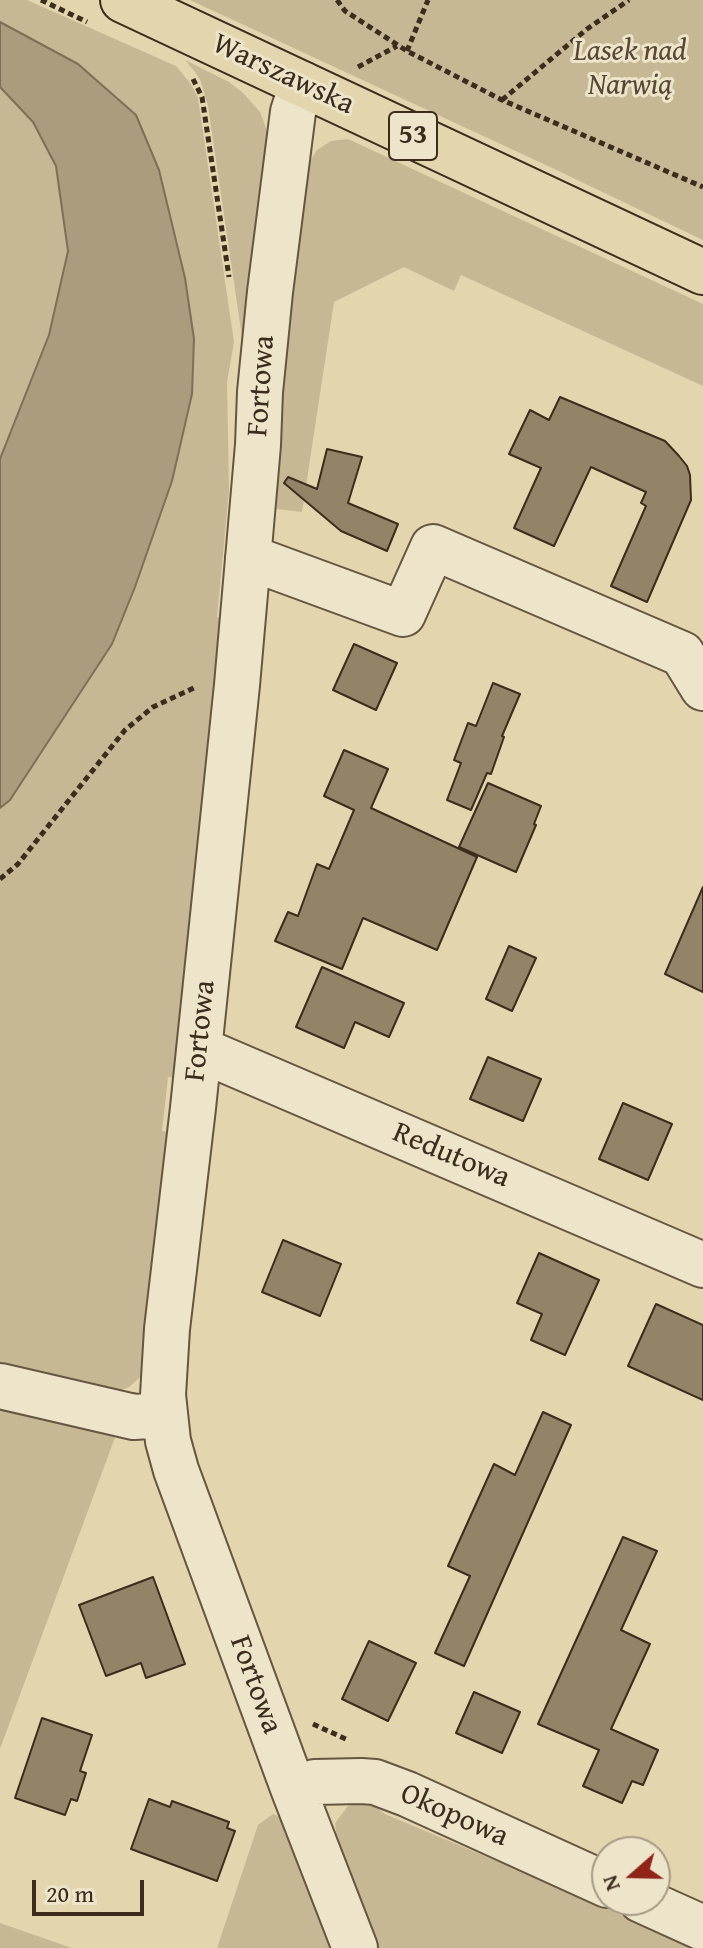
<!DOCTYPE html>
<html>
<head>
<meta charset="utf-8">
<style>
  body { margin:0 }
  #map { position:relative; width:703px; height:1948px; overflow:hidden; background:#e3d5ad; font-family:"Gentium Book Plus",serif }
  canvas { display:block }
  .north { position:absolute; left:591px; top:1836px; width:80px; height:80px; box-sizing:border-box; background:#ede4ca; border:2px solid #a69a85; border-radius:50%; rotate:250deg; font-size:22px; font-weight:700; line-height:32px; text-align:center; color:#3c2c1d }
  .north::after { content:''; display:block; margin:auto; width:28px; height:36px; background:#8f2418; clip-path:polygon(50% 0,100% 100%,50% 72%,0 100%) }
  .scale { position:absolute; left:32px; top:1880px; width:112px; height:36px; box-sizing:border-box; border:4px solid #3c2c1d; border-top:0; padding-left:10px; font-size:24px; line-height:28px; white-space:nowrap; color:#3c2c1d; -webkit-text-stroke:6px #ede4ca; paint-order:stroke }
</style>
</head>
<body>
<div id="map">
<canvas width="703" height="1948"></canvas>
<div class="north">N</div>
<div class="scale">20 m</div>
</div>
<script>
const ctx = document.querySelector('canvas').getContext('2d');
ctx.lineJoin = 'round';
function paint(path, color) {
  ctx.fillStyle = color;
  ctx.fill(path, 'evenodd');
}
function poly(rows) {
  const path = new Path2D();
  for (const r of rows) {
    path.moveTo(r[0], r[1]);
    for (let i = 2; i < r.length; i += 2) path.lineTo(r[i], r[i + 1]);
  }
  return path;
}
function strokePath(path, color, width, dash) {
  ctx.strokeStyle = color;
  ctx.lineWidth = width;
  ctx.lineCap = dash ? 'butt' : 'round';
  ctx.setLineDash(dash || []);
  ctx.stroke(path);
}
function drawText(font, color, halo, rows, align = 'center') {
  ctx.font = font + ' "Gentium Book Plus",serif';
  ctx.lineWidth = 6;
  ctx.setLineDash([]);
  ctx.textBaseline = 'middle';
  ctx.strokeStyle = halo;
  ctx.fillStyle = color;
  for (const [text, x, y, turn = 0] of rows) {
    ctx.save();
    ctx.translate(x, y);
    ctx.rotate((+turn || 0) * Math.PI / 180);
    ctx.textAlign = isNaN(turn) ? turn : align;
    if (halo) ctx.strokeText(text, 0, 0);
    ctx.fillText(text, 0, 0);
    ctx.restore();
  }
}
const green = poly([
  [0,0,27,0,176,66,191,84,198,98,234,342,227,382,229,490,217,617,230,620,180,1078,168,1077,162,1131,175,1133,145,1373,129,1387,119,1391,0,1369,0,808,10,800,112,644,135,587,172,481,192,394,194,339,185,278,159,170,78,64,0,22],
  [190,0,703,0,703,240,548,166],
  [185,60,229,82,243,93,260,112,267,131,268,141,243,344,208,106,201,82,196,73],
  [0,87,33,122,56,166,68,251,49,335,0,459],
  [348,139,703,304,703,386,461,275,454,291,404,267,334,302,302,512,277,509,275,445,305,169,317,150,331,141],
  [0,1404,117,1432,0,1749],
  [369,1802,385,1814,587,1899,690,1948,373,1948,341,1870,335,1823,348,1806],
  [273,1814,290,1821,339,1948,217,1948,258,1825],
  [0,1923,72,1948,0,1948]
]);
const water = poly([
  [0,22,78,64,136,115,159,170,185,278,194,339,192,394,172,481,135,587,112,644,10,800,0,808,0,459,49,335,68,251,56,166,33,122,0,87,0,22]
]);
const building = poly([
  [560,397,665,441,679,456,687,466,690,475,691,500,647,602,611,586,646,506,641,503,646,492,591,467,554,546,514,528,541,468,509,454,530,410,549,420,560,397],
  [327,449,362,457,348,503,398,524,387,551,341,531,284,483,288,477,317,489,327,449],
  [354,644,397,663,376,710,333,690,354,644],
  [493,683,520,694,502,736,504,737,491,774,487,773,471,810,447,800,461,763,454,760,468,723,476,726,493,683],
  [344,750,388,769,371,808,477,857,437,950,363,918,342,969,275,941,288,912,298,916,317,864,329,869,354,810,324,796,344,750],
  [488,783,541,806,534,824,536,825,516,872,459,847,488,783],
  [703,887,703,992,665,974,703,887],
  [509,946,536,958,512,1011,486,999,509,946],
  [322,967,404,1003,389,1037,355,1022,344,1048,296,1027,322,967],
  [488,1057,541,1079,523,1121,470,1099,488,1057],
  [623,1103,672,1124,648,1180,599,1159,623,1103],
  [283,1240,341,1264,320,1316,262,1292,283,1240],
  [539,1253,599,1280,565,1355,531,1340,542,1314,517,1303,539,1253],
  [656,1304,703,1325,703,1400,628,1366,656,1304],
  [543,1412,571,1425,464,1666,435,1653,470,1576,448,1566,494,1464,515,1475,543,1412],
  [623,1537,657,1551,621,1630,650,1644,611,1729,658,1750,643,1785,632,1781,622,1803,583,1786,599,1750,538,1724,623,1537],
  [153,1577,185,1664,146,1678,141,1663,106,1676,79,1605,153,1577],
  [369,1641,416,1663,388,1721,342,1699,369,1641],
  [474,1692,520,1712,502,1753,456,1733,474,1692],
  [42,1718,92,1735,80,1771,86,1773,77,1801,71,1799,65,1815,15,1798,42,1718],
  [149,1799,170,1807,172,1801,229,1822,227,1828,235,1831,217,1881,131,1849,149,1799]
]);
const path = poly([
  [41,0,87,22],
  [337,0,345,11,407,51,502,100,703,187],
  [407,51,428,0],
  [358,67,397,46],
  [193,79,202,97,229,277],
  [502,100,587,29,629,0],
  [0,879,18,864,125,730,153,707,196,687],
  [313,1724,348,1740]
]);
const minor = poly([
  [302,84,293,112,270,292,260,392,258,445,237,685,193,1108,167,1329,163,1395,168,1441,176,1470,293,1788,355,1948],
  [248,557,403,614,433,547,682,654,703,688],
  [199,1049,703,1265],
  [0,1386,134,1417,165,1415],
  [293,1788,315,1782,361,1781,375,1782,407,1794,607,1885],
  [641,1900,703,1928]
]);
const major = poly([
  [123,0,703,272]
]);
const shields = [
  [413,136,48]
];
const shieldNames = [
  ["53",413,136]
];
const parkNames = [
  ["Lasek nad",630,52],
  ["Narwią",630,86]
];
const streetNames = [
  ["Warszawska",283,75,25],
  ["Fortowa",262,386,-86],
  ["Fortowa",201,1031,-84],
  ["Redutowa",451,1156,23],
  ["Fortowa",255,1685,70],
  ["Okopowa",454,1816,24]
];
paint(green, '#c7b895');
paint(water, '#aa9c7c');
strokePath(water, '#7e6f56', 2);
paint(building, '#938468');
strokePath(building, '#3c2c1d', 2);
strokePath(minor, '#665641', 48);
strokePath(major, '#3c2c1d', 48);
strokePath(path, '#3c2c1d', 5, [6, 4]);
strokePath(minor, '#ede4ca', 44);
strokePath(major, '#e3d5ad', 44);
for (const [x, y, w] of shields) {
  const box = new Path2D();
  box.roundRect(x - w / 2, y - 24, w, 48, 6);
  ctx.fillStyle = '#ede4ca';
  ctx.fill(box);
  strokePath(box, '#3c2c1d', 2);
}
drawText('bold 28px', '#3c2c1d', null, shieldNames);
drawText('italic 30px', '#584835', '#ede4ca', parkNames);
drawText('30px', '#3c2c1d', '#ede4ca', streetNames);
</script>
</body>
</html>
